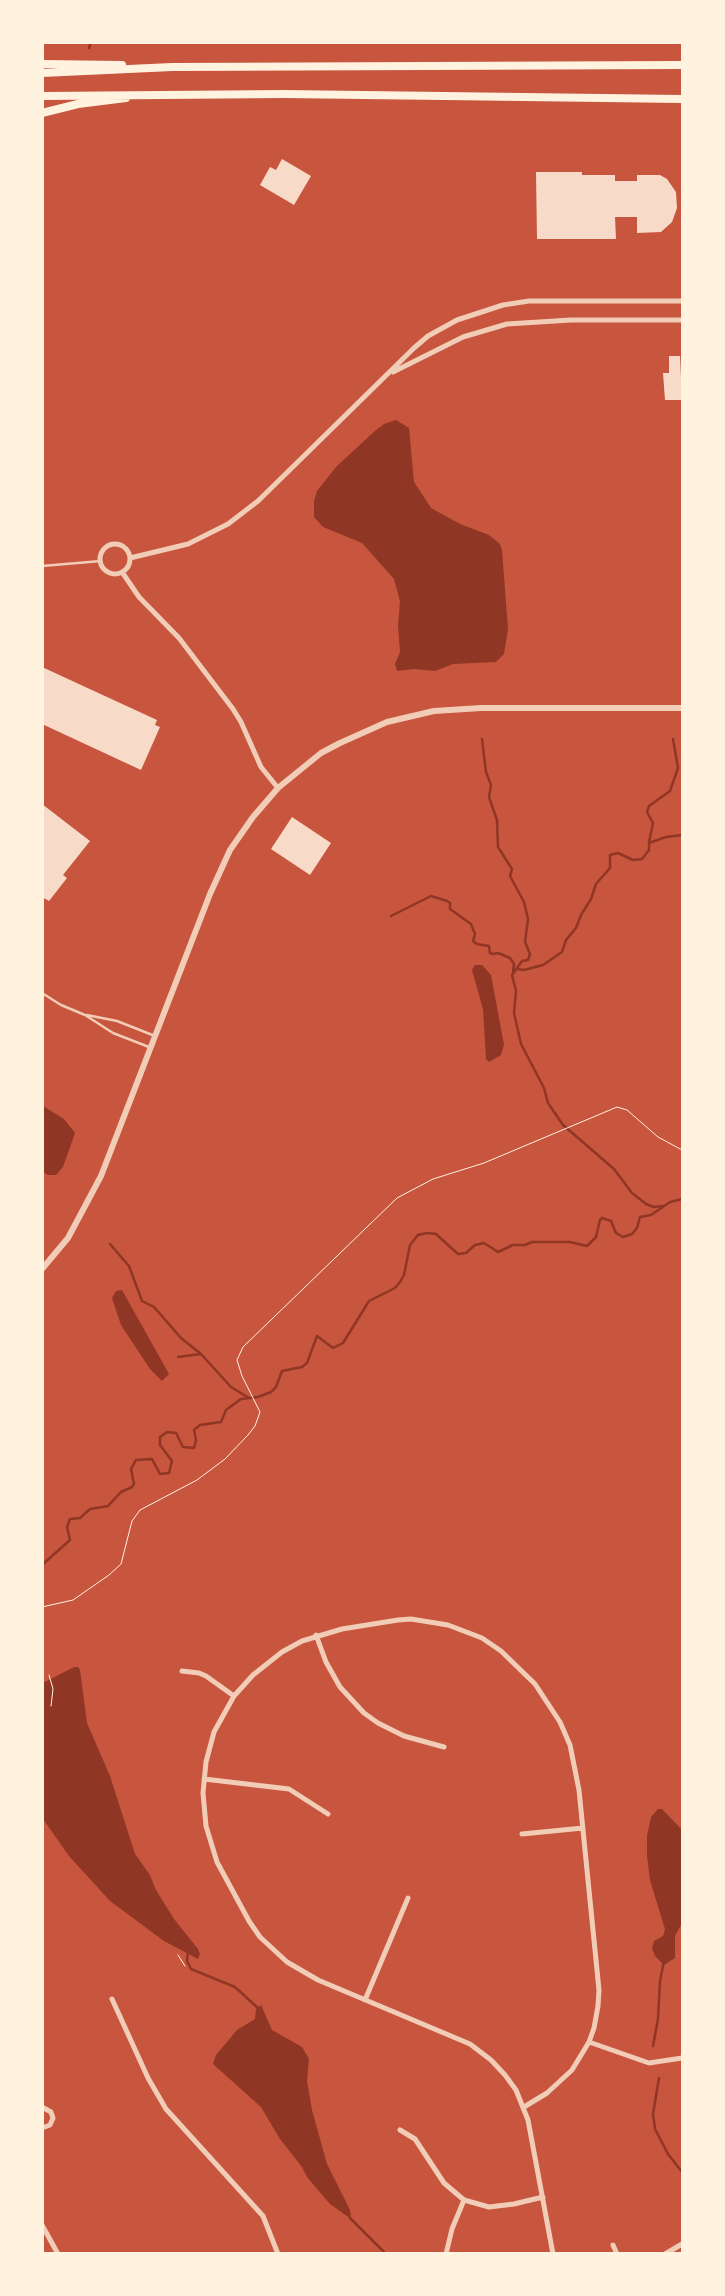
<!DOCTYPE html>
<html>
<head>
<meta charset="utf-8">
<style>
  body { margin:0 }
  #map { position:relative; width:725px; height:2296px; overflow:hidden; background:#c8553d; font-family:"IBM Plex Sans",sans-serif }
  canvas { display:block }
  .frame { position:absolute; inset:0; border:44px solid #fff3e0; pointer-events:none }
</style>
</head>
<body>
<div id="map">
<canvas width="725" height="2296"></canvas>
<div class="frame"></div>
</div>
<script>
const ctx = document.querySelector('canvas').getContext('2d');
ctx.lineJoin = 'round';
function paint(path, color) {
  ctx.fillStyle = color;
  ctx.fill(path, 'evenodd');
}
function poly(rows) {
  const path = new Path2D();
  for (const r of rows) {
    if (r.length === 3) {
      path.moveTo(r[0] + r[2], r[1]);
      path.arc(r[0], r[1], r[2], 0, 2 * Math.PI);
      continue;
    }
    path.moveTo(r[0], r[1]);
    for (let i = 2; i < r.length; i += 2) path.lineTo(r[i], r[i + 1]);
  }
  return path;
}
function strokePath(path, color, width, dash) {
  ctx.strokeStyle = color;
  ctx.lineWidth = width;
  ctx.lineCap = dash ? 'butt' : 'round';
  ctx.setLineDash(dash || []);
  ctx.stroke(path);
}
const water = poly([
  [396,420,409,428,414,482,431,508,460,524,489,535,500,544,502,550,508,629,504,654,496,662,453,664,435,671,414,669,397,671,395,664,400,652,398,626,400,601,394,579,362,543,323,527,314,517,314,501,317,491,336,467,376,430,384,424],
  [475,965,482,965,491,975,504,1045,501,1055,489,1062,486,1059,483,1009,472,970],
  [43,1106,64,1119,75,1133,63,1167,56,1175,48,1175,43,1172],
  [122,1290,169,1374,162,1381,150,1369,121,1325,112,1298,116,1291],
  [74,1667,78,1667,80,1670,87,1723,110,1776,135,1854,150,1875,156,1890,174,1919,198,1949,200,1954,198,1959,164,1941,110,1901,69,1856,43,1819,43,1683],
  [658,1809,662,1809,682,1830,682,1923,675,1936,675,1958,664,1965,655,1956,652,1948,654,1941,663,1936,665,1929,650,1880,647,1856,647,1836,651,1817],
  [261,2005,272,2030,302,2047,309,2059,307,2081,312,2110,327,2164,350,2210,351,2219,330,2204,307,2177,302,2167,280,2139,261,2107,213,2064,216,2055,237,2030,255,2019,256,2009]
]);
const stream = poly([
  [89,48,91,42],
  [482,739,486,772,491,785,489,797,497,820,498,847,512,869,510,876,524,902,528,919,525,942,530,954,528,960,522,961,512,975,516,991,514,1013,521,1044,544,1088,548,1103,563,1125,614,1169,632,1193,646,1204,654,1207,662,1206],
  [649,842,653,823,647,812,649,806,670,791,678,768,673,739],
  [391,916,431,896,447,901,450,903,450,909,471,924,475,934,473,941,477,944,489,946,490,953,493,954,498,953,510,958,514,964,513,972],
  [518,969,524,970,543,965,562,952,566,940,576,928,581,915,591,899,596,884,610,868,610,855,618,853,633,860,642,859,649,850,649,843,666,837,682,835],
  [110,1244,129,1266,142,1301,154,1307,181,1338,201,1354,231,1387,249,1398],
  [178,1357,201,1354],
  [42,1565,70,1540,67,1527,70,1519,80,1518,90,1509,108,1506,121,1492,132,1487,134,1484,131,1469,136,1460,152,1459,160,1474,169,1473,172,1461,160,1445,160,1437,167,1432,176,1433,183,1447,194,1448,196,1440,194,1430,200,1425,221,1422,226,1410,241,1399,258,1397,271,1392,276,1387,282,1371,302,1367,307,1363,317,1336,333,1348,343,1343,369,1301,395,1288,400,1282,404,1275,410,1245,418,1235,427,1233,436,1234,458,1254,466,1253,475,1245,484,1243,498,1252,513,1245,525,1245,532,1242,570,1242,587,1246,596,1237,600,1220,602,1218,611,1221,616,1233,623,1237,632,1234,637,1228,640,1217,651,1215,670,1202,682,1199],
  [188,1952,187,1961,191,1969,235,1987,259,2009],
  [653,2046,658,2019,660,1981,664,1961],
  [659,2078,653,2114,655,2129,668,2154,682,2172],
  [350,2218,386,2254]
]);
const building = poly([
  [282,159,311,176,294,205,260,185,270,167,276,170],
  [536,172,582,172,582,175,615,175,615,181,637,181,637,175,660,175,667,179,676,192,677,208,672,222,661,232,637,233,637,217,615,217,616,239,537,239],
  [669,356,680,356,682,400,665,400,663,373,669,373],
  [42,667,157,720,155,725,160,727,141,770,42,724],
  [42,804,90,841,63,875,67,878,49,901,42,897],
  [292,817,331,843,310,875,271,849]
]);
const path = poly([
  [42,1607,73,1600,109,1575,121,1564,132,1521,140,1510,197,1480,225,1459,248,1435,255,1426,260,1412,242,1376,237,1360,243,1347,397,1198,433,1179,484,1163,617,1107,627,1110,658,1137,682,1150],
  [49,1675,53,1689,51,1706],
  [178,1955,185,1966]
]);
const service = poly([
  [42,566,101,561],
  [42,993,61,1005,85,1015,113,1033,149,1047],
  [87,1015,117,1021,155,1036]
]);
const minor = poly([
  [393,372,463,337,507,324,571,320,682,320],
  [115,559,15],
  [130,558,188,544,228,524,258,501,414,348,428,336,457,320,503,305,529,301,682,301],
  [122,572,139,597,179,638,233,709,241,722,261,767,278,788],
  [316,1635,326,1662,340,1687,364,1713,378,1723,404,1736,444,1747],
  [182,1671,199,1673,206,1676,234,1696],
  [204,1779,289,1789,328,1814],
  [522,1834,583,1828],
  [112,1999,148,2078,166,2109,263,2216,278,2254],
  [365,2000,408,1898],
  [589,2042,649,2063,682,2058],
  [42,2107,51,2112,53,2118,50,2125,42,2128],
  [524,2107,547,2093,572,2070,589,2042,594,2028,598,2006,599,1990,579,1790,570,1745,560,1722,535,1684,501,1651,482,1638,448,1625,411,1619,398,1620,342,1629,302,1641,282,1652,253,1675,234,1696,214,1732,206,1762,203,1793,206,1826,217,1862,249,1921,260,1937,287,1962,318,1980,470,2044,491,2060,505,2075,516,2090,528,2120,553,2254],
  [400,2130,415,2139,444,2183,464,2200,489,2207,514,2204,543,2197],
  [42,2225,58,2254],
  [613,2245,617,2254],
  [446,2254,452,2229,464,2200],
  [665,2254,682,2244]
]);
const tertiary = poly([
  [42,1269,68,1238,101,1176,210,894,230,850,253,817,278,788,321,753,340,743,387,722,434,711,481,708,682,708]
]);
const primary = poly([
  [42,64,122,65],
  [42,73,172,67,682,65],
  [42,96,284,94,682,99],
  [42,113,78,104,126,98]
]);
paint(water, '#8f3625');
strokePath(stream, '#8f3625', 2.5);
paint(building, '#f7dbc8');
strokePath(path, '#fff3e0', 1);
strokePath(service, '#f1ccb7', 2.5);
strokePath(minor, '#f1ccb7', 5);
strokePath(tertiary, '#f1ccb7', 6);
strokePath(primary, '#fff3e0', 8);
</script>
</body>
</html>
